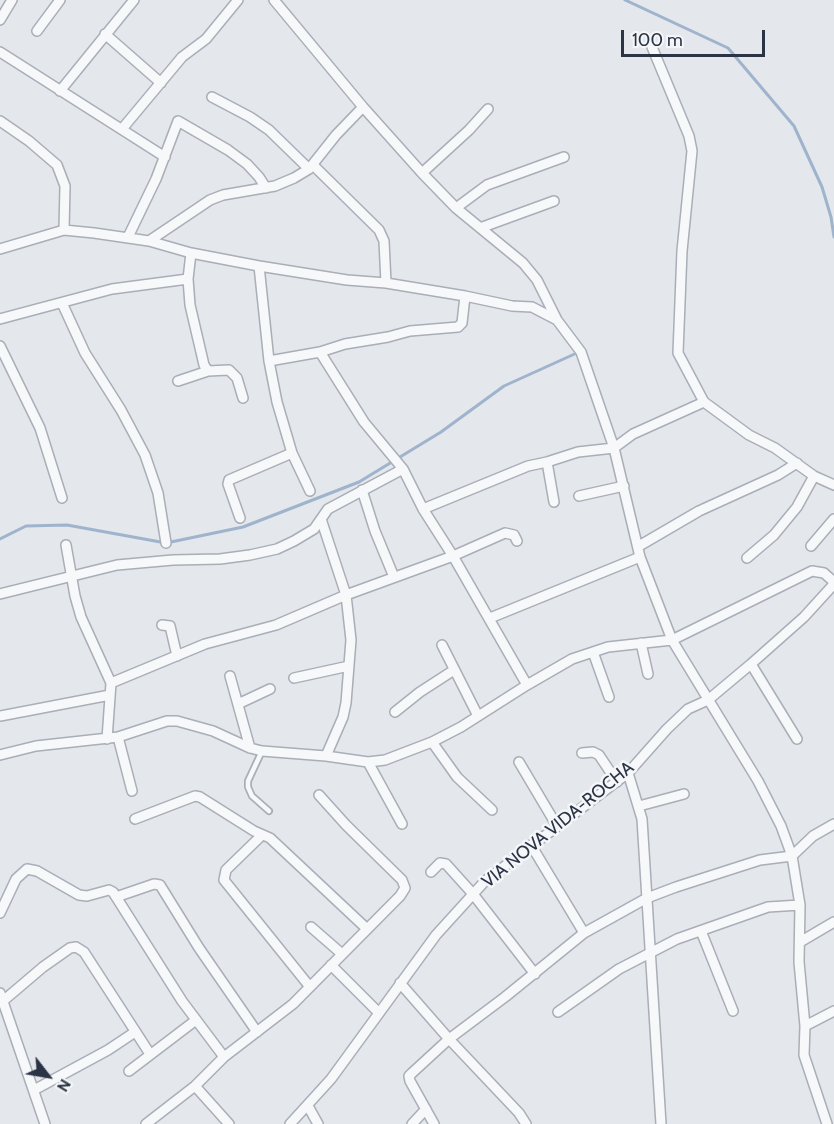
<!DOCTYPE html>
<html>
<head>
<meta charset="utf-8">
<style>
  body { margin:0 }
  #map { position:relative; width:834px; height:1124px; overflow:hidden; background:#e4e7ec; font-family:Cabin,sans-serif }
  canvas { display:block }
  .north { position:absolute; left:18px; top:1046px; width:60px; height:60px; -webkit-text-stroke:4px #f4f6f9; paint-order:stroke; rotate:121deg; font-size:16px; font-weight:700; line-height:24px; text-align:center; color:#2b3445 }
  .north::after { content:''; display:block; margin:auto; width:21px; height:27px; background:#2b3445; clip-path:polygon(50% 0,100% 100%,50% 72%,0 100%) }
  .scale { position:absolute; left:621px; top:30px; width:144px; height:27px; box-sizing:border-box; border:3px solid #2b3445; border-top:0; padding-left:8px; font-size:18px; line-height:21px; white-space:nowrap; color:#2b3445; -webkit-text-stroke:4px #f4f6f9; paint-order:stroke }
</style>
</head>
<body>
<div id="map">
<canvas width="834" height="1124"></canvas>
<div class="north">N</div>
<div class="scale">100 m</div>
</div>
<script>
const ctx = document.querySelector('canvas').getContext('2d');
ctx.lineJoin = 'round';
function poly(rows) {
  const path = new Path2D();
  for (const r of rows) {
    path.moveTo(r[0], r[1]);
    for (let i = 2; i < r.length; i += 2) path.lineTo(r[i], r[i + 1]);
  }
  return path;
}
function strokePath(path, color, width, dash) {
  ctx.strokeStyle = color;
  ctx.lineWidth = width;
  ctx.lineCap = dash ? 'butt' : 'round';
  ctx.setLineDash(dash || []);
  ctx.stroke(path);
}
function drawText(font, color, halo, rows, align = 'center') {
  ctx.font = font + ' Cabin,sans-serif';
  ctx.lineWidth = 5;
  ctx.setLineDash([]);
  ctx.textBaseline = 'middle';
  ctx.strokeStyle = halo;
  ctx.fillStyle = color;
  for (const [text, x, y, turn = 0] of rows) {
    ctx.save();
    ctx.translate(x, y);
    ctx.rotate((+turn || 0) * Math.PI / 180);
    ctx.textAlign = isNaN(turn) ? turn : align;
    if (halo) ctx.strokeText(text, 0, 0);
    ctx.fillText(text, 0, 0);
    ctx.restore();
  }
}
const stream = poly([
  [625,0,728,48,794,126,822,187,831,217,834,237],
  [0,539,26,526,67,525,166,543,243,527,359,482,441,432,504,386,579,352]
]);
const service = poly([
  [262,751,248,781,248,787,252,796,269,811]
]);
const minor = poly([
  [274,0,363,107,422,173,456,208,523,263,537,280,557,320,581,352,614,448,640,557,672,640,758,781,781,826,792,856,800,905,799,962,805,1026,804,1055,827,1124],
  [0,20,12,0],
  [37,31,60,0],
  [105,34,161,83],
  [652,47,689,136,692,151,682,251,678,353,704,402],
  [0,52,165,157],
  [60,91,134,0],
  [212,97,250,117,269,130,309,169],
  [0,121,29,141,57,165,65,186,64,230],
  [122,129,182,57,206,39,238,0],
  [313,165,379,230,384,241,386,283],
  [422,173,469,130,488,109],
  [456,208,487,185,564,157],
  [480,228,554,201],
  [128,237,156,179,178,121,228,150,247,164,259,177,266,188],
  [149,241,210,200,223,195,275,186,294,178,309,169,336,135,363,107],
  [0,249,64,230,94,233,149,241,191,253,259,266,347,280,386,283,465,296,512,306,532,307,557,320],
  [191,253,188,279,190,305,204,365,208,371,229,370,237,378,243,398],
  [259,266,269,361,277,402,292,453,310,491],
  [62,303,85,353,121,410,145,455,158,493,166,543],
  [0,319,112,289,188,279],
  [0,346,40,428,62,498],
  [320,352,364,422,403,469,423,509,453,556,527,685],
  [269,361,320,352,345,344,388,337,410,331,458,327,462,323,465,296],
  [178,381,208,371],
  [547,462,554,502],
  [362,490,375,531,394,577],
  [579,496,624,486],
  [423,509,528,466,547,462,578,452,614,448,633,434,704,402,749,435,775,448,814,476,834,485],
  [240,518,228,484,229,480,292,453],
  [66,545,75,596,81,617,111,683,107,739],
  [639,546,699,511,778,475,797,463],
  [811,546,834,519],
  [747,558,774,535,797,507,814,476],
  [0,594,117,565,173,560,220,559,250,555,277,549,294,541,314,529,328,509,403,469],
  [490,618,640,557],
  [162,625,170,626,177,656],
  [641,643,648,674],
  [442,645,478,716],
  [593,652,609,697],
  [751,664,797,739],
  [230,676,250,748],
  [294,678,349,666],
  [111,683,205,644,276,625,346,595,321,519],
  [238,704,270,689],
  [395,712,420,692,454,670],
  [0,716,110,695],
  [118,737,132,791],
  [432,742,457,777,492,810],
  [582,753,593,752,599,755,617,782],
  [0,755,36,746,118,737,167,721,177,721,213,731,250,748,262,751,326,756,368,762,385,760,432,742,461,727,527,685,572,659,608,647,672,640,812,571,824,573,834,582],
  [326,756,343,717,346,703,351,640,346,595,453,556,505,533,514,535,517,541],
  [368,762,402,824],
  [519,762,557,826],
  [628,773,642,819,661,1124],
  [639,806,684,794],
  [135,819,195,796,200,797,254,831,270,838,366,928],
  [262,835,226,870,224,880,310,987],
  [531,845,584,933],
  [431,872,440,863,446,864,473,894,535,974],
  [116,897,154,884,160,885,199,948,257,1032],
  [0,913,16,879,27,869,37,871,79,895,87,896,109,890,113,892,182,1001,224,1057],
  [311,927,342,954],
  [701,931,733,1011],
  [800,942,834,922],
  [331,965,378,1012],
  [400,983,449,1039,519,1113,526,1124],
  [0,993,45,1124],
  [3,1001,43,967,70,948,76,947,84,952,150,1054],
  [558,1012,619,969,677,939,768,907,800,905],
  [805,1026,834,1011],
  [129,1071,196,1020],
  [195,1086,229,1124],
  [34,1090,108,1050,135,1032],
  [308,1106,318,1124],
  [146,1124,195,1086,224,1057,293,1004,400,896,405,888,402,880,346,825,319,795],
  [290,1124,331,1079,436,935,485,881,628,773,667,729,688,709,708,700,751,664,804,617,834,584],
  [412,1124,426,1109],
  [434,1124,410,1081,409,1076,412,1073,449,1039,505,997,584,933,647,898,676,887,760,860,792,856,813,836,834,824]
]);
const streetNames = [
  ["VIA NOVA VIDA-ROCHA",558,825,-39]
];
strokePath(stream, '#9fb4cc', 3);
strokePath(service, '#a9aeb7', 8);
strokePath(minor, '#a9aeb7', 12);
strokePath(service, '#f7f8fa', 4.5);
strokePath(minor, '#f7f8fa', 9);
drawText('18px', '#2b3445', '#f4f6f9', streetNames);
</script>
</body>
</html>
